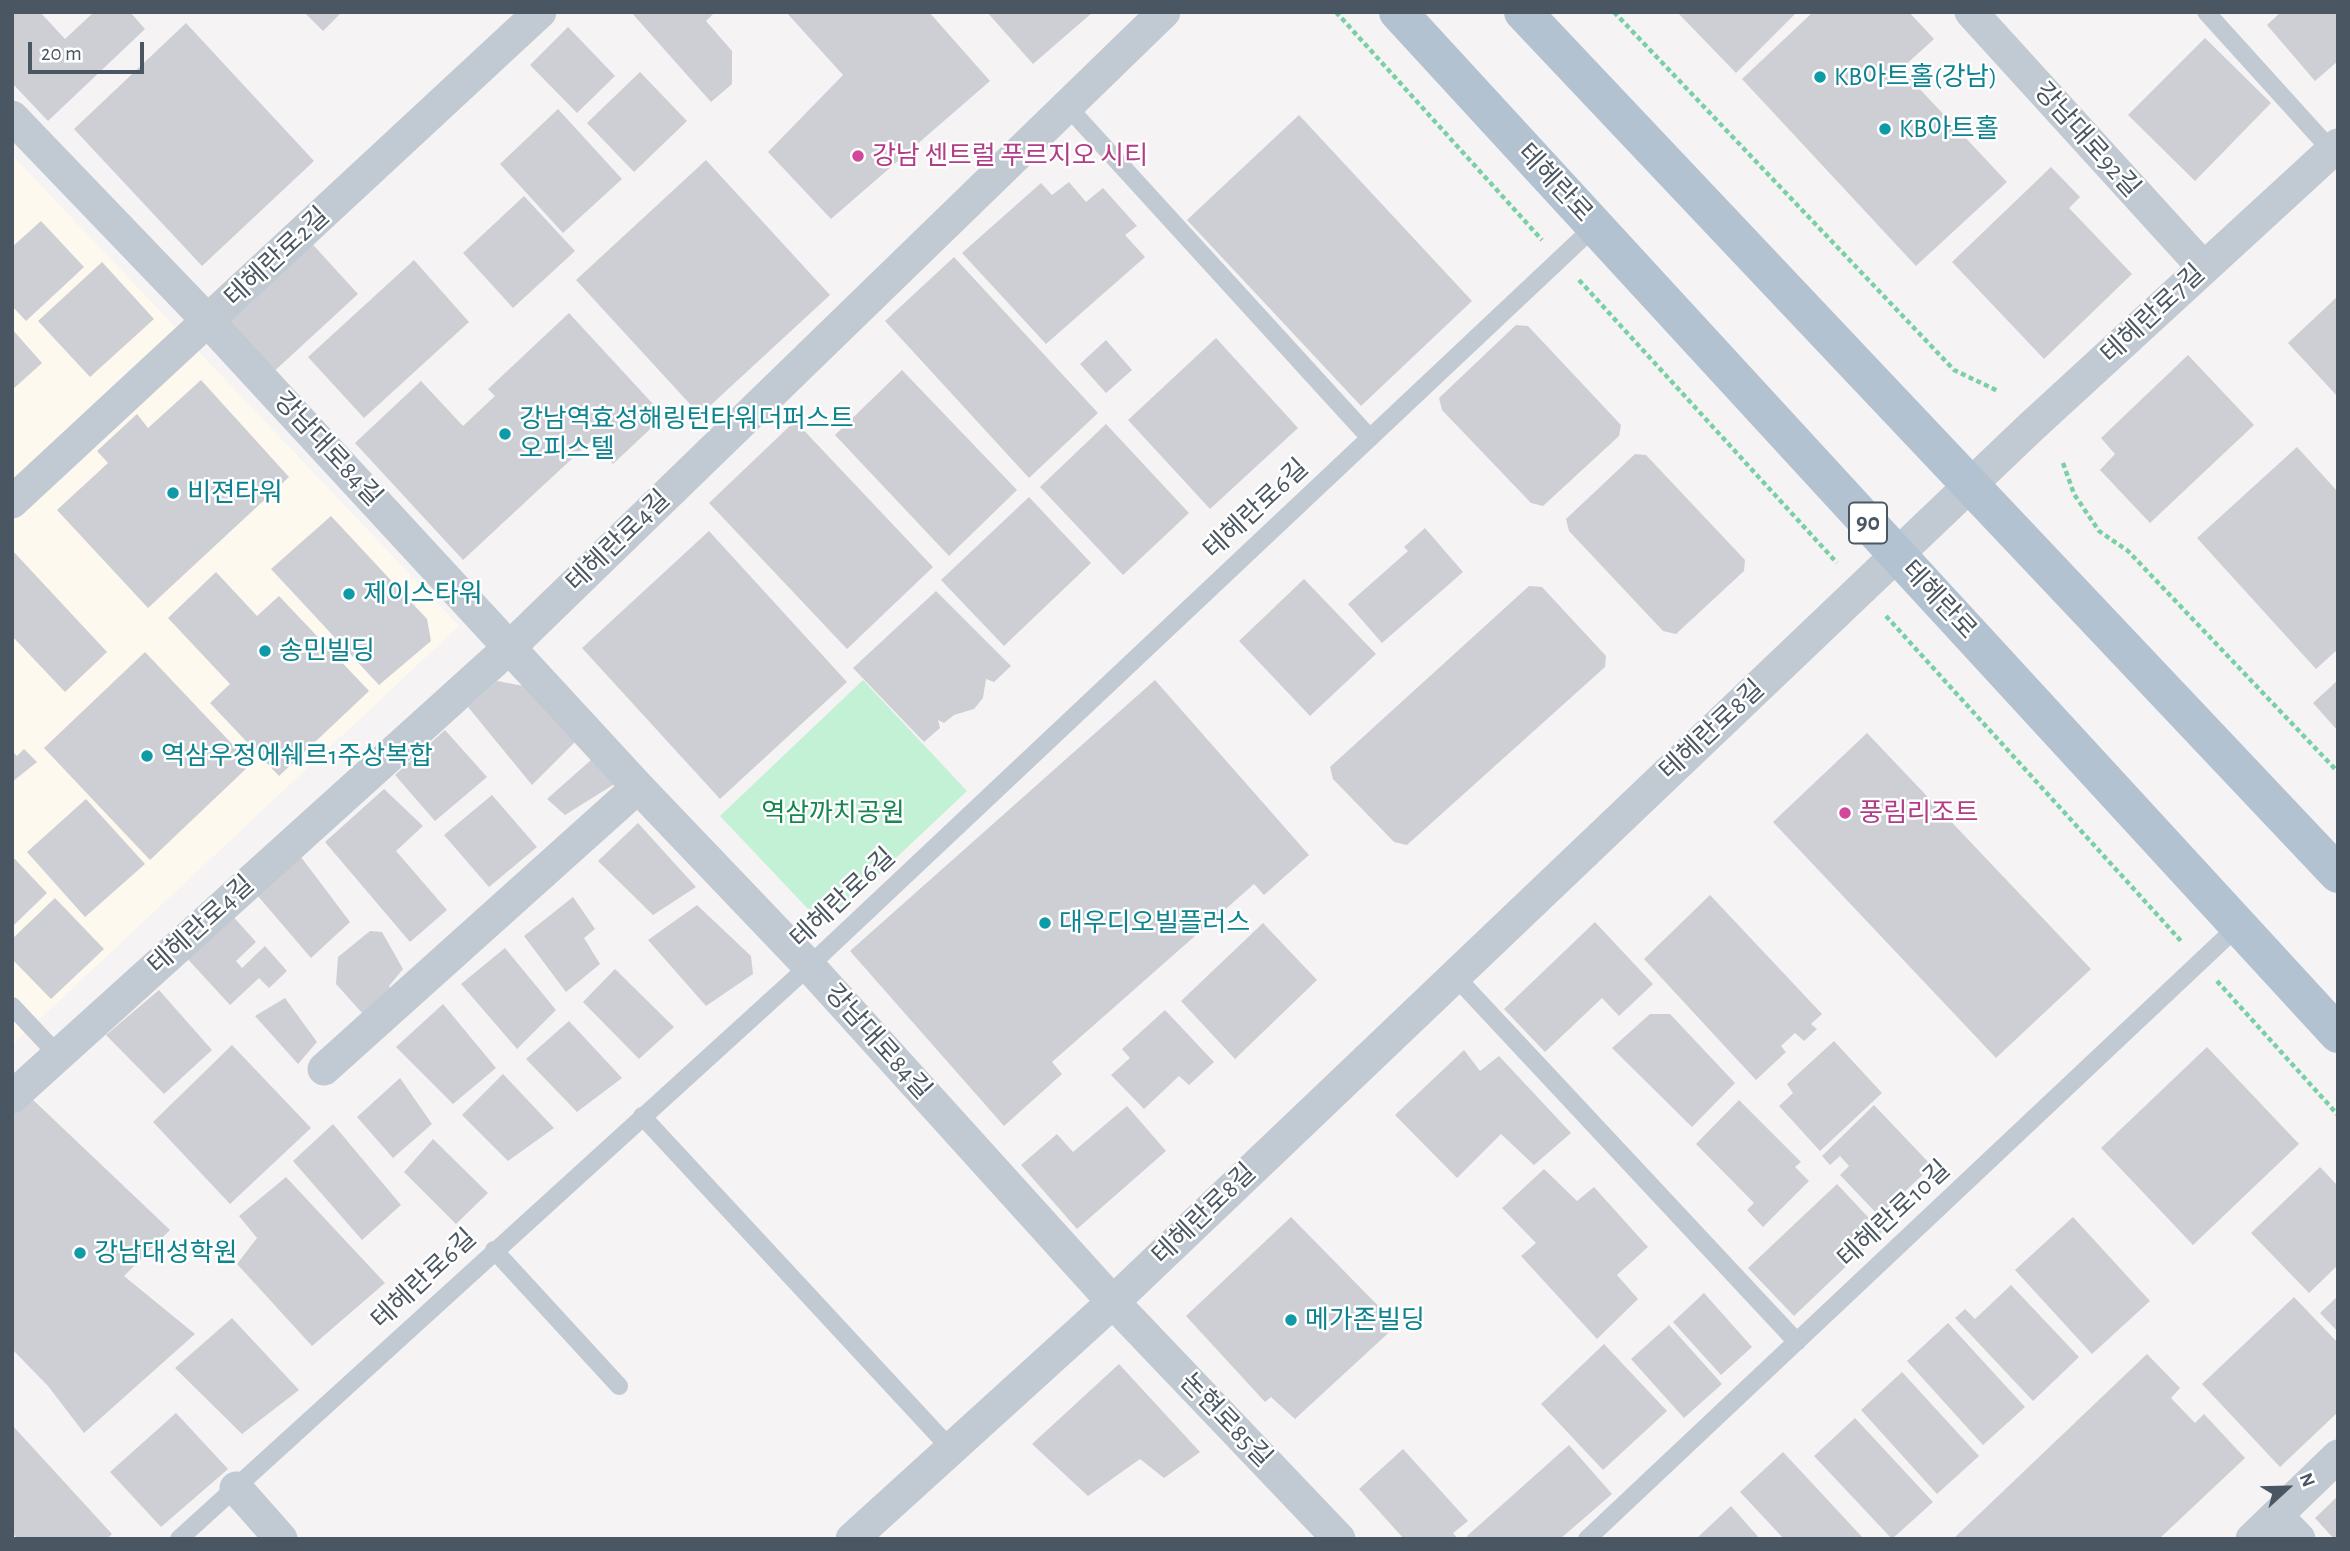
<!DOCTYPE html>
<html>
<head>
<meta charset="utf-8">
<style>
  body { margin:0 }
  #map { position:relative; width:2350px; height:1551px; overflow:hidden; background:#f5f3f3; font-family:"Alegreya Sans",sans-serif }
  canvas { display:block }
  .frame { position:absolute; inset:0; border:14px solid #4a5661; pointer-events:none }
  .north { position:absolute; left:2252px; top:1453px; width:70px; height:70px; -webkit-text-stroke:5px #fff; paint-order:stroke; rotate:68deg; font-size:19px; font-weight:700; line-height:28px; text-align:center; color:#4a5661 }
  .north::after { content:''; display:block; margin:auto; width:24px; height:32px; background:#4a5661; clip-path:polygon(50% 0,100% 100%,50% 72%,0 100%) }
  .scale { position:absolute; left:28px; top:42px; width:116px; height:32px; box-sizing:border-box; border:4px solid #4a5661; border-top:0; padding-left:9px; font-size:21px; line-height:24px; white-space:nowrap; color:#4a5661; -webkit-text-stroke:5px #fff; paint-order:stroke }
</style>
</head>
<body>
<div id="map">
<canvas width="2350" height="1551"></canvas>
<div class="frame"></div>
<div class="north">N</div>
<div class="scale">20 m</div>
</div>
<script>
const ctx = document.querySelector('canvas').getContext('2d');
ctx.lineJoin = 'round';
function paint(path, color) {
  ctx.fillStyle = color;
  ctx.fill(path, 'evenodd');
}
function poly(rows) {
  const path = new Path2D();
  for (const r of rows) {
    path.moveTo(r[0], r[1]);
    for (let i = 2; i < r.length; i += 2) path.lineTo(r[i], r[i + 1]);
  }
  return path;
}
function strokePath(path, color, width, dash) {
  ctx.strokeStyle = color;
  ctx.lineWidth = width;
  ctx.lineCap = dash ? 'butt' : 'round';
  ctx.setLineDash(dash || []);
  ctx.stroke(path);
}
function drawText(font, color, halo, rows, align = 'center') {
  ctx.font = font + ' "Alegreya Sans","Noto Sans KR",sans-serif';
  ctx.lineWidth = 5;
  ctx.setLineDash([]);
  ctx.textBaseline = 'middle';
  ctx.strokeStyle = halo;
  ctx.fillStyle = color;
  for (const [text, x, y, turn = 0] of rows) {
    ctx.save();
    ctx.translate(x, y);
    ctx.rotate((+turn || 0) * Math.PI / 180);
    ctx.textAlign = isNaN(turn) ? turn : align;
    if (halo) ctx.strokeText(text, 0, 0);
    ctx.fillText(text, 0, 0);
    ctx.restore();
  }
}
const commercial = poly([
  [12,155,459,626,12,1045]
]);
const green = poly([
  [863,680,967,791,844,907,809,910,720,816]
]);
const building = poly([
  [12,12,40,12,65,39,94,12,130,12,145,29,48,121,12,83],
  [304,12,342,12,323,31],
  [631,12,715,12,706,21,732,51,732,84,711,102],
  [786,12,929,12,990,81,831,219,768,152,843,75],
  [987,12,1093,12,1033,64],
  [1677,12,1797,12,1736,73],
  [1813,12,1909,12,1934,39,1901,69,2007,182,1916,266,1742,79],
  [2281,12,2338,12,2338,61,2315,81,2267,25],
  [186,23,314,161,202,266,74,129],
  [568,27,615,76,577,113,530,65],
  [2205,38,2271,103,2195,181,2128,115],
  [640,72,687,121,634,172,587,123],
  [558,109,622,179,563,233,500,164],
  [1299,115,1472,301,1361,406,1187,220],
  [706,160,830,295,700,415,576,280],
  [2051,167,2080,197,2069,208,2132,274,2044,359,1952,262],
  [1069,182,1086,202,1103,188,1137,226,1125,235,1145,257,1046,344,962,253,1041,183,1052,195],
  [524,196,575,251,513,308,463,253],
  [41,221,84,267,26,321,12,306,12,247],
  [305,236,358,294,269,376,224,327],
  [954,257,1098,413,1029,478,885,321],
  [414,260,469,322,364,418,308,357],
  [102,262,154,319,90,377,38,321],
  [2338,296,2338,397,2288,343],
  [569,313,664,416,613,464,591,441,463,560,355,443,421,381,463,426,495,396,488,389],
  [1516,325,1528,326,1621,425,1619,436,1543,506,1531,503,1442,410,1439,398],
  [12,329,42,363,12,390],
  [1216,338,1298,428,1210,509,1128,420],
  [1106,340,1132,370,1106,393,1080,364],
  [2188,355,2254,425,2150,523,2100,470,2115,454,2101,438],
  [902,370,1017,490,949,556,835,435],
  [201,380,289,477,148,608,57,510,108,463,97,451,137,414,148,428],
  [795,421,933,567,847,649,709,503],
  [1106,424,1189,513,1123,575,1040,487],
  [2297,447,2338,492,2338,649,2316,669,2197,538],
  [1635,454,1646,455,1745,560,1744,571,1676,634,1663,631,1569,531,1566,519],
  [1029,497,1091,563,1004,646,941,580],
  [331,516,427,619,431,641,379,685,271,569],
  [1425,528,1463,572,1382,643,1348,604,1408,551,1404,547],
  [709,531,847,682,720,799,582,648],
  [12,550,107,652,65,692,12,636],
  [216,572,257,616,279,596,369,691,279,776,210,703,230,684,168,618],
  [1304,579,1376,654,1310,716,1239,641],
  [1529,586,1542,587,1606,656,1605,667,1407,845,1394,842,1333,779,1330,767],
  [936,591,1011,666,994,682,986,679,983,698,974,709,954,715,944,723,938,720,940,728,924,742,853,668],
  [145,652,251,764,150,860,44,748],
  [1155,680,1309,855,1264,895,1254,884,1052,1062,1062,1074,1004,1126,850,951],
  [2338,680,2338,731,2313,703],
  [497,681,524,686,575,742,532,785,468,707],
  [445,730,487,777,435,821,395,775],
  [1867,733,2091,969,1996,1058,1773,822],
  [24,749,37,762,12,782,12,751,17,756],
  [591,760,616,783,565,815,547,799],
  [384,789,423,826,396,851,447,910,410,942,325,842],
  [492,795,537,847,489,887,444,835],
  [86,799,145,864,85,917,27,852],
  [638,823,696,887,653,915,598,861],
  [12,856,47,893,12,927],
  [301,857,350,922,311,958,257,895],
  [1710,895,1822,1014,1811,1024,1817,1029,1804,1041,1795,1033,1781,1046,1786,1052,1756,1080,1644,959],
  [573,897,595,929,584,938,600,964,566,992,524,936],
  [55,898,104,949,51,999,12,959,12,939],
  [697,905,751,956,753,974,706,1006,648,940],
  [230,913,256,942,236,961,242,968,265,946,287,971,269,988,259,978,230,1005,184,955],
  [1595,922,1653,984,1619,1016,1602,998,1545,1052,1504,1009],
  [1263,923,1317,980,1235,1059,1181,1001],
  [370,931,382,932,403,969,389,986,395,999,372,1024,336,984,338,957],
  [505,948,556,1010,517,1049,461,984],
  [615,969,674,1027,639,1059,583,1002],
  [159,990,212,1050,164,1094,106,1035],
  [285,998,317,1042,298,1064,255,1016],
  [443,1004,496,1068,453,1104,396,1047],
  [1165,1010,1214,1062,1189,1085,1179,1076,1144,1109,1111,1075,1130,1058,1122,1049],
  [1650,1014,1670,1014,1735,1083,1692,1127,1612,1048],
  [569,1021,622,1078,577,1112,526,1059],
  [1834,1041,1882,1093,1820,1151,1779,1106,1793,1093,1787,1084],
  [232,1045,311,1128,230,1204,153,1122],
  [2207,1047,2299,1144,2193,1245,2101,1148],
  [1464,1050,1480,1071,1499,1056,1571,1133,1534,1165,1501,1134,1457,1178,1395,1115],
  [503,1074,554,1128,508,1161,462,1115],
  [400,1078,432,1124,393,1158,357,1117],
  [29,1096,170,1230,124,1276,195,1334,84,1433,48,1386,12,1349,12,1112],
  [1739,1100,1801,1162,1795,1167,1809,1181,1763,1227,1747,1210,1754,1203,1696,1144],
  [1874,1105,1932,1166,1879,1216,1840,1175,1849,1166,1840,1156,1830,1165,1822,1156],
  [1127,1106,1166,1151,1077,1229,1021,1165,1057,1134,1073,1152],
  [333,1124,401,1205,362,1240,293,1161],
  [433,1139,488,1193,456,1224,404,1172],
  [2320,1167,2338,1186,2338,1265,2309,1293,2251,1233],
  [1544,1169,1577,1201,1594,1187,1648,1247,1617,1275,1638,1299,1597,1339,1521,1256,1536,1243,1502,1208],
  [286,1177,385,1283,312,1346,237,1264,257,1238,239,1216],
  [1837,1184,1882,1232,1794,1316,1748,1268],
  [1291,1217,1397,1325,1295,1419,1271,1397,1265,1402,1186,1316],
  [2073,1217,2150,1301,2092,1354,2015,1270],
  [2011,1285,2079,1357,2033,1401,1955,1318,1965,1309,1975,1319],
  [1704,1293,1752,1347,1721,1375,1673,1322],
  [2338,1296,2338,1332,2320,1313],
  [2294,1297,2338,1343,2338,1412,2280,1467,2202,1384],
  [232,1318,299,1390,242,1434,175,1368],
  [1948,1323,2025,1407,1983,1445,1907,1361],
  [1669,1325,1722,1384,1684,1418,1631,1359],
  [1604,1344,1667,1411,1603,1470,1541,1404],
  [2147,1354,2180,1388,2171,1398,2195,1423,2204,1414,2245,1458,2159,1539,1953,1539],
  [1119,1364,1200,1452,1164,1478,1140,1459,1088,1496,1032,1444],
  [1902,1372,1979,1456,1937,1494,1861,1410],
  [176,1413,228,1469,161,1527,110,1472],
  [1855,1418,1933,1502,1892,1539,1814,1456],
  [12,1425,112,1534,107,1539,18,1539,12,1533],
  [1569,1445,1612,1494,1560,1539,1469,1539,1467,1536],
  [1403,1449,1468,1521,1453,1533,1458,1539,1404,1539,1359,1489],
  [1783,1452,1864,1539,1784,1539,1740,1492],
  [2338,1496,2338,1539,2334,1539,2315,1518],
  [1731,1506,1760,1539,1696,1539]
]);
const path = poly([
  [1336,12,1542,240],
  [1614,12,1954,370,1998,391],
  [1579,280,1837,563],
  [2063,463,2074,494,2099,531,2128,551,2338,772],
  [1886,616,2181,941],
  [2217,981,2338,1115]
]);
const service = poly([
  [2206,12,2331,150],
  [1067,106,1370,438],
  [1454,975,1797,1342],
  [12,1006,58,1055],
  [642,1116,950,1448],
  [494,1250,619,1386],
  [179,1539,809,966,1595,226],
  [1587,1539,2237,927]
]);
const minor = poly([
  [1971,12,2203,267],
  [12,117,208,321,638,787,809,966,1113,1302,1339,1539],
  [12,502,540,12],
  [324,1069,638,787],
  [12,1097,511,646,1164,12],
  [236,1488,281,1539],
  [2277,1516,2299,1539],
  [852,1539,1113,1302,2031,427,2338,145],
  [2252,1539,2338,1456]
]);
const primary = poly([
  [1398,12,2338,1034],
  [1523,12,2338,874]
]);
const markers = [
  [1820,77,7,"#0f9aa8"],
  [1885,129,7,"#0f9aa8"],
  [858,156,7,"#d1479c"],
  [505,434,7,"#0f9aa8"],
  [173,493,7,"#0f9aa8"],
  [349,594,7,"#0f9aa8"],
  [265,651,7,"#0f9aa8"],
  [147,756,7,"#0f9aa8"],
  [1845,813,7,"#d1479c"],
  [1045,923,7,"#0f9aa8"],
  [80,1253,7,"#0f9aa8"],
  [1291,1320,7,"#0f9aa8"]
];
const shields = [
  [1868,523,38]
];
const shieldNames = [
  ["90",1868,523]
];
const cultureNames = [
  ["KB아트홀(강남)",1834,77],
  ["KB아트홀",1899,129],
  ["강남역효성해링턴타워더퍼스트",519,419],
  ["오피스텔",519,449],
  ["비젼타워",187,493],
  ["제이스타워",363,594],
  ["송민빌딩",279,651],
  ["역삼우정에쉐르1주상복합",161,756],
  ["대우디오빌플러스",1059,923],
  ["강남대성학원",94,1253],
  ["메가존빌딩",1305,1320]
];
const streetNames = [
  ["강남대로92길",2087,140,48],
  ["테헤란로",1555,183,47],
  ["테헤란로2길",277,257,-43],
  ["테헤란로7길",2153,314,-43],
  ["강남대로84길",328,449,47],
  ["테헤란로6길",1256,509,-43],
  ["테헤란로4길",618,541,-44],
  ["테헤란로",1939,600,47],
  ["테헤란로8길",1712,730,-43],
  ["테헤란로6길",843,898,-43],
  ["테헤란로4길",201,925,-42],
  ["강남대로84길",878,1042,48],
  ["테헤란로8길",1204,1214,-44],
  ["테헤란로10길",1894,1214,-43],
  ["테헤란로6길",424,1279,-43],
  ["논현로85길",1226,1420,46]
];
const hotelNames = [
  ["강남 센트럴 푸르지오 시티",872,156],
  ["풍림리조트",1859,813]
];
const parkNames = [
  ["역삼까치공원",833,813]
];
paint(commercial, '#fdf9ef');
paint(green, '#c3f1d5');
paint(building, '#cdcfd5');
strokePath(path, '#7ad0a6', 4.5, [5, 3.5]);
strokePath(service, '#c1cad2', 18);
strokePath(minor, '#c1cad2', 33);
strokePath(primary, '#b3c2d1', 38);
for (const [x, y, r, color] of markers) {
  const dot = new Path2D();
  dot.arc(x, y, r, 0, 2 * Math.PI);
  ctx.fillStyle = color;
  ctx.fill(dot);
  strokePath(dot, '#fff', 2.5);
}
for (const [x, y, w] of shields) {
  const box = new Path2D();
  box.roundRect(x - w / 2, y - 20.5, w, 41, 5);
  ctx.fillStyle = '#fff';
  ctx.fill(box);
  strokePath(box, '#4a5661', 2);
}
drawText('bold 24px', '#4a5661', null, shieldNames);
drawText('26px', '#0d838f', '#fff', cultureNames, 'left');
drawText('26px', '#4a5661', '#fff', streetNames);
drawText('26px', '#b23c85', '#fff', hotelNames, 'left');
drawText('26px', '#17864f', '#fff', parkNames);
</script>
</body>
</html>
